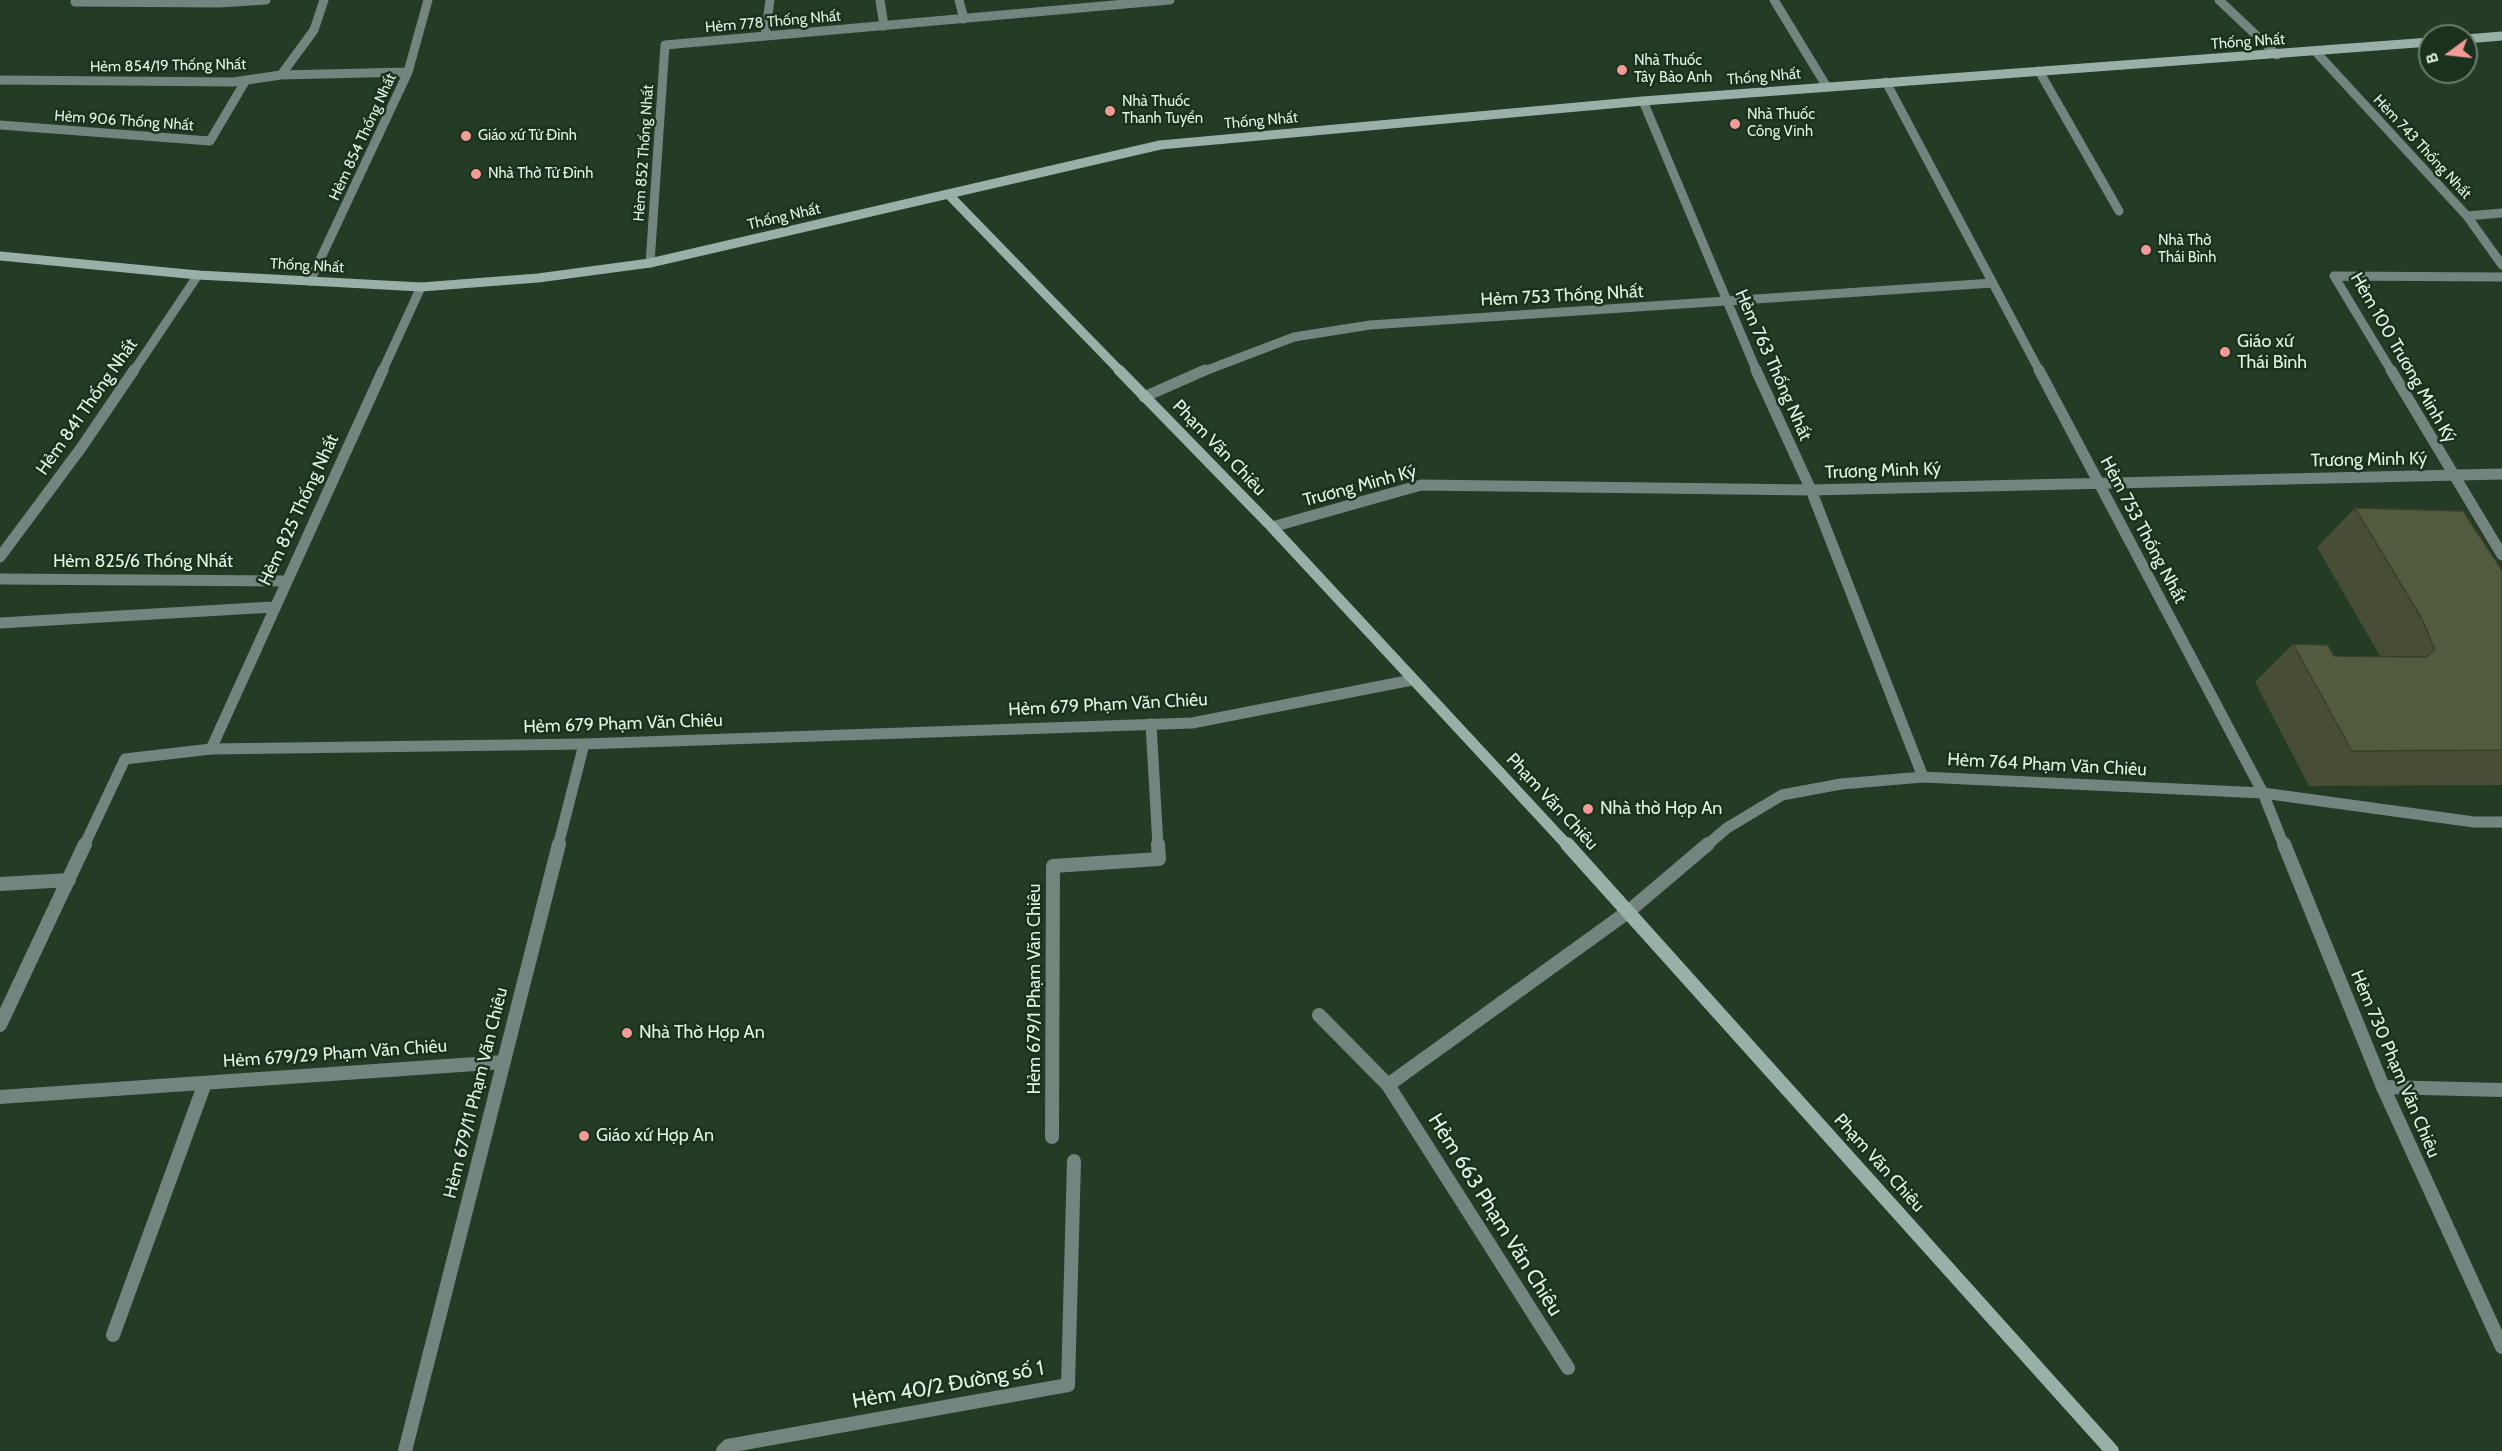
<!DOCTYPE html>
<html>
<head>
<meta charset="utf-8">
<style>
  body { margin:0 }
  #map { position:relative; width:2502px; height:1451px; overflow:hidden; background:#243b26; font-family:Cabin,sans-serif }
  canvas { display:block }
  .north { position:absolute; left:2418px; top:24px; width:60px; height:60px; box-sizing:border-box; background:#1a311d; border:2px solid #6a7e6d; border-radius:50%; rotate:255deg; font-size:16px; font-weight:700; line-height:24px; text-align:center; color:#e3f2e4 }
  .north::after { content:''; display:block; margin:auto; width:21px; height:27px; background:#f59b97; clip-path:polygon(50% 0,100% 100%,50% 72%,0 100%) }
</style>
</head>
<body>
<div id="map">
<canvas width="2502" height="1451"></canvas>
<div class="north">B</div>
</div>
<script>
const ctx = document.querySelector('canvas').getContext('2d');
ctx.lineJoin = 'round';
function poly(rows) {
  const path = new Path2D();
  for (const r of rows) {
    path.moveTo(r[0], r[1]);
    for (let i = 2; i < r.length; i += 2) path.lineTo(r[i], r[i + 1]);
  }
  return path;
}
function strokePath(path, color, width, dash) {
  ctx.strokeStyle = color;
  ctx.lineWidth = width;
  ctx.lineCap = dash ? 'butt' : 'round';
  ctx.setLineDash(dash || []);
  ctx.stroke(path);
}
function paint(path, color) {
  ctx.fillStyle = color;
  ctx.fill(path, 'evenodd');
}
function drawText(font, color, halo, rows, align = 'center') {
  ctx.font = font + ' Cabin,sans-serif';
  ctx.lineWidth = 5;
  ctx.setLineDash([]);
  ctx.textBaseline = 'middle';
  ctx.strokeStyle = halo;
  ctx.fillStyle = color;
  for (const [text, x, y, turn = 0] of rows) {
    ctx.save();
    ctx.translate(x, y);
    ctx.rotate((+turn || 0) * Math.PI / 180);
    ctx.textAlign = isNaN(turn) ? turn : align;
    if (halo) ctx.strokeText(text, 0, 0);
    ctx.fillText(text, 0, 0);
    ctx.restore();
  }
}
const laneFar2 = poly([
  [880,0,884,26],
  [959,0,964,19],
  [75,2,219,3,266,0],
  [765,36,770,0],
  [2316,52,2467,216,2502,265],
  [2039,71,2119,211],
  [281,75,314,30,324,0],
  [0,80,233,82,281,75,408,72],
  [0,125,210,141,246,80],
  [2467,216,2502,213],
  [650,263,665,45,1170,0],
  [310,281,408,72,428,0],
  [133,372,198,275],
  [382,372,421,287],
  [2392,372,2334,276,2502,277]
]);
const laneFar1 = poly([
  [2391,370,2502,555],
  [0,557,81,448,134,370],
  [0,579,285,581],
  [0,623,273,607],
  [1151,724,1158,846],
  [211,749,383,370],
  [558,846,584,744]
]);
const lane = poly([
  [0,884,69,880],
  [1319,1015,1388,1085,1568,1368],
  [2383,1087,2502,1090],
  [0,1097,504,1062],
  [1052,1137,1053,866,1159,859,1158,844],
  [113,1335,205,1083],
  [405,1451,559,844],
  [723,1451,728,1446,1068,1385,1074,1161]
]);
const streetFar2 = poly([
  [1774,0,1827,87],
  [2219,0,2277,55],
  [1886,82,2040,372],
  [1643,101,1757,372],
  [1202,372,1294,337,1370,325,1993,283]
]);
const streetFar1 = poly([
  [1756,370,1811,490,1923,777],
  [2039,370,2263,793,2284,846],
  [1144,397,1205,370],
  [1272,527,1421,485,1811,490,2502,474],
  [84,846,125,759,211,749,584,744,1192,723,1412,680],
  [1706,846,1727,828,1782,795,1841,784,1923,777,2263,793,2474,822,2502,822]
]);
const street = poly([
  [2284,844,2383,1087,2502,1347],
  [0,1025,85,844],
  [1388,1085,1629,911,1708,844]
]);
const secondaryFar2 = poly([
  [2466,39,2502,36],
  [948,194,1121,372],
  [0,256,198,275,421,287,538,278,650,263,1160,145,1643,101,2430,42]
]);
const secondaryFar1 = poly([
  [1119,370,1272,527,1568,846]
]);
const secondary = poly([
  [1567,844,2112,1451]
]);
const wall = poly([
  [2355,508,2502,570,2502,785,2309,786,2255,682,2293,644,2334,656,2380,656,2317,547]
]);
const building = poly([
  [2355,508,2463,511,2502,570,2502,750,2352,751,2293,644,2328,645,2334,656,2426,657,2435,650,2422,619,2355,508]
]);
const markers = [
  [1622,70,6,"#f59b97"],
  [1110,111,6,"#f59b97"],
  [1735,124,6,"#f59b97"],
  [466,136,6,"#f59b97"],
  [476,174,6,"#f59b97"],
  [2146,250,6,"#f59b97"],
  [2225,352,6,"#f59b97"],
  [1588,809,6,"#f59b97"],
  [627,1033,6,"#f59b97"],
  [584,1136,6,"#f59b97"]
];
const farStreetnames = [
  ["Hẻm 778 Thống Nhất",773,22,-5],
  ["Thống Nhất",2248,42,-4],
  ["Hẻm 854/19 Thống Nhất",168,66,-1],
  ["Thống Nhất",1764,77,-5],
  ["Hẻm 906 Thống Nhất",124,121,4],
  ["Thống Nhất",1261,121,-5],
  ["Hẻm 854 Thống Nhất",363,137,-65],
  ["Hẻm 743 Thống Nhất",2422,147,47],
  ["Hẻm 852 Thống Nhất",644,153,-86],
  ["Thống Nhất",784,217,-13],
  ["Thống Nhất",307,266,3]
];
const farPoinames = [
  ["Nhà Thuốc",1634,61],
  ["Tây Bào Anh",1634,78],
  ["Nhà Thuốc",1122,102],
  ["Thanh Tuyển",1122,119],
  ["Nhà Thuốc",1747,115],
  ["Công Vinh",1747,132],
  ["Giáo xứ Tử Đình",478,136],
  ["Nhà Thờ Tử Đình",488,174],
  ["Nhà Thờ",2158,241],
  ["Thái Bình",2158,258]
];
const streetNames = [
  ["Hẻm 753 Thống Nhất",1562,296,-3],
  ["Hẻm 100 Trương Minh Ký",2403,358,60],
  ["Hẻm 763 Thống Nhất",1773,365,66],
  ["Hẻm 841 Thống Nhất",87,407,-55],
  ["Phạm Văn Chiêu",1219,448,46],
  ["Trương Minh Ký",2369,460,-1],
  ["Trương Minh Ký",1883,471,-2],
  ["Trương Minh Ký",1360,486,-15],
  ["Hẻm 825 Thống Nhất",299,510,-65],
  ["Hẻm 753 Thống Nhất",2143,530,62],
  ["Hẻm 825/6 Thống Nhất",143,562],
  ["Hẻm 679 Phạm Văn Chiêu",1108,705,-3],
  ["Hẻm 679 Phạm Văn Chiêu",623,724,-2],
  ["Hẻm 764 Phạm Văn Chiêu",2047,765,3],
  ["Phạm Văn Chiêu",1552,802,47],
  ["Hẻm 679/1 Phạm Văn Chiêu",1035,989,-90],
  ["Hẻm 679/29 Phạm Văn Chiêu",335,1054,-4],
  ["Hẻm 730 Phạm Văn Chiêu",2395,1064,67],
  ["Hẻm 679/11 Phạm Văn Chiêu",476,1093,-76],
  ["Phạm Văn Chiêu",1879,1163,48]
];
const poiNames = [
  ["Giáo xứ",2237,342],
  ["Thái Bình",2237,363],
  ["Nhà thờ Hợp An",1600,809],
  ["Nhà Thờ Hợp An",639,1033],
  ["Giáo xứ Hợp An",596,1136]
];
const nearStreetnames = [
  ["Hẻm 663 Phạm Văn Chiêu",1495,1215,58],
  ["Hẻm 40/2 Đường số 1",948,1385,-10]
];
strokePath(laneFar2, '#74847e', 9);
strokePath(laneFar1, '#74847e', 11);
strokePath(lane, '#74847e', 14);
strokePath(streetFar2, '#74847e', 9);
strokePath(streetFar1, '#74847e', 11);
strokePath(street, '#74847e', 14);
strokePath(secondaryFar2, '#97b1a8', 9);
strokePath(secondaryFar1, '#97b1a8', 11);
strokePath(secondary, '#97b1a8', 14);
paint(wall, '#474e35');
paint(building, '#525b3e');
strokePath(building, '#39402b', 1.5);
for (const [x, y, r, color] of markers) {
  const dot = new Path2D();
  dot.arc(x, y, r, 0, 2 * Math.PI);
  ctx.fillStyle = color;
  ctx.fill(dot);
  strokePath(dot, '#1a311d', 2);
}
drawText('15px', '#e3f2e4', '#1a311d', farStreetnames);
drawText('15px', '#e3f2e4', '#1a311d', farPoinames, 'left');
drawText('18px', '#e3f2e4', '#1a311d', streetNames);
drawText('18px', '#e3f2e4', '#1a311d', poiNames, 'left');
drawText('21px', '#e3f2e4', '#1a311d', nearStreetnames);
</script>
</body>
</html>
